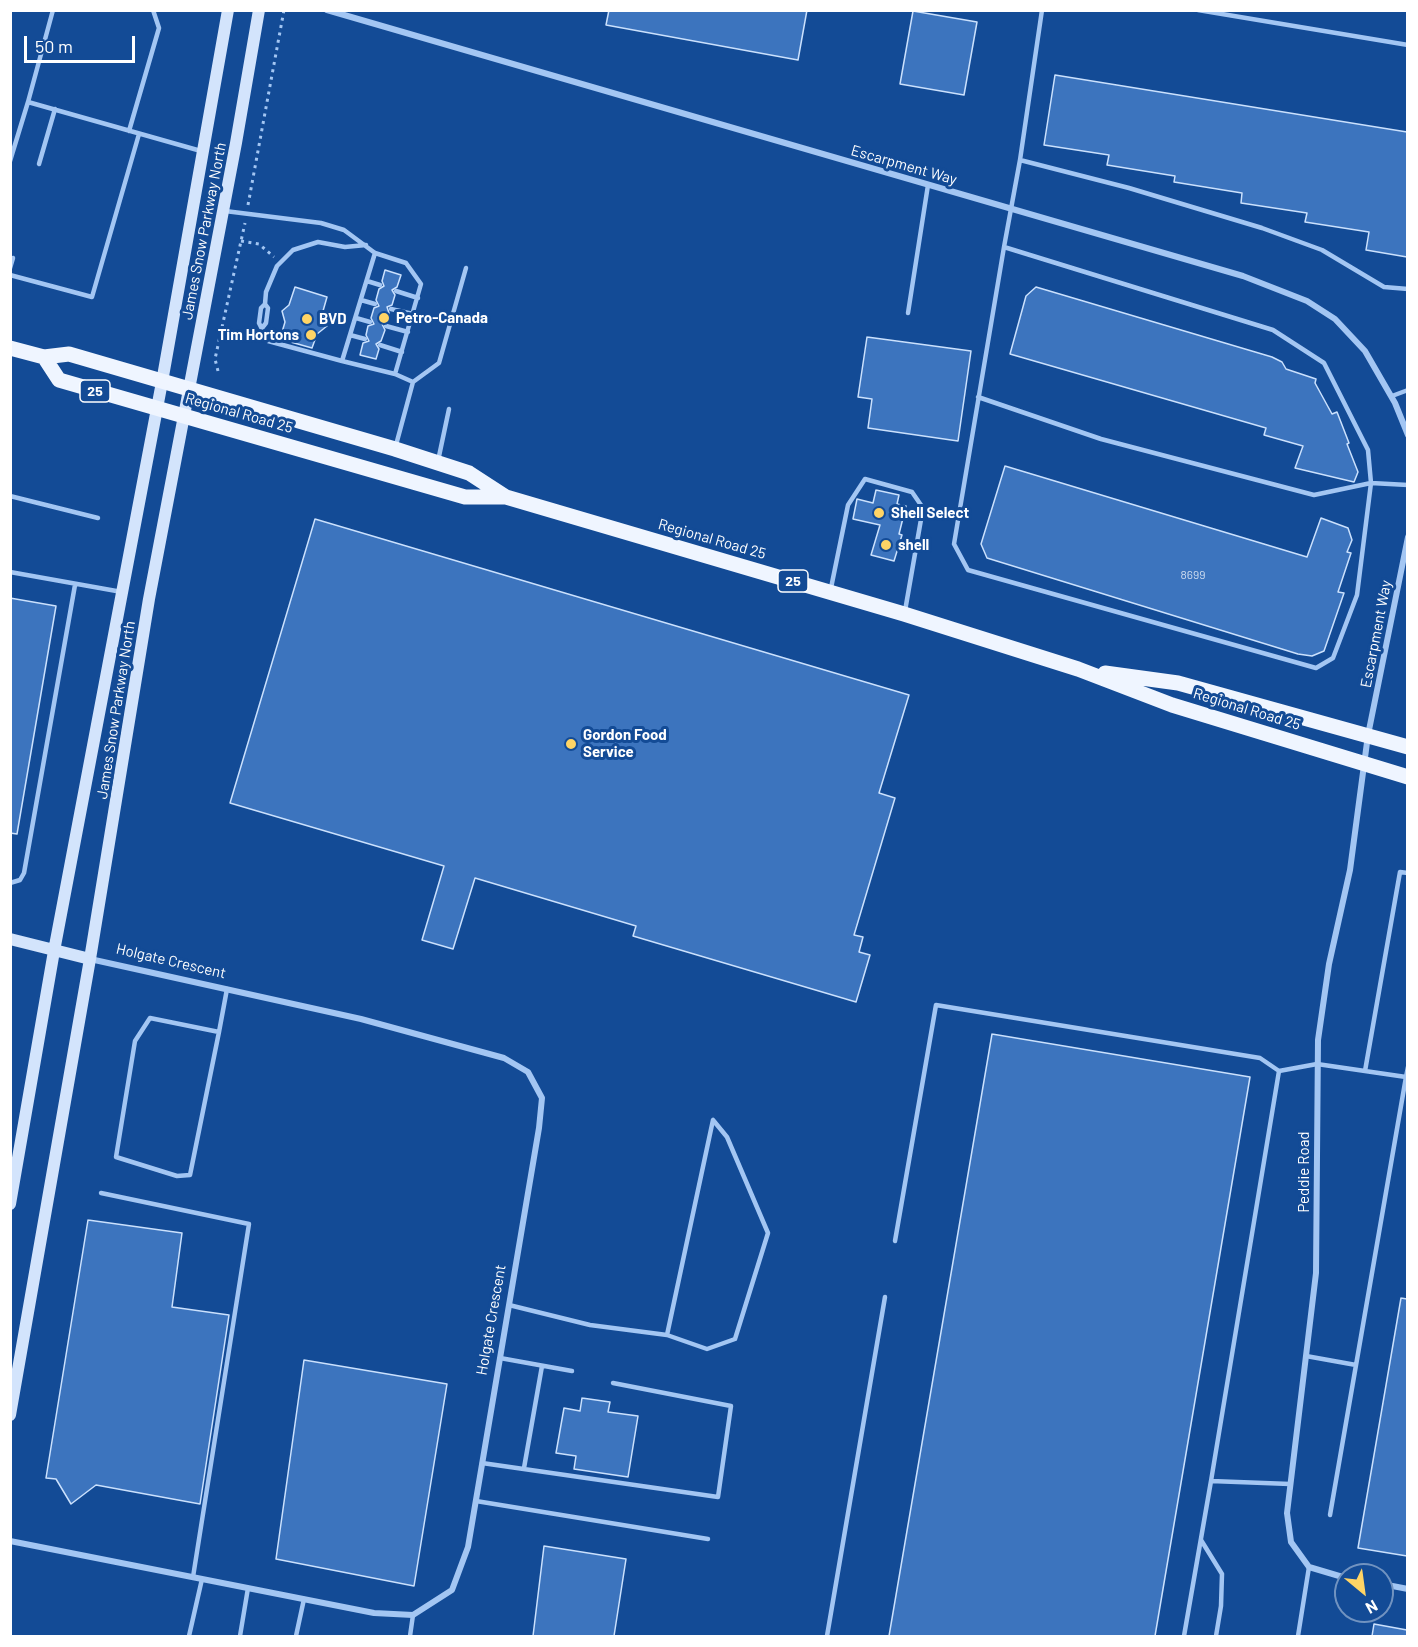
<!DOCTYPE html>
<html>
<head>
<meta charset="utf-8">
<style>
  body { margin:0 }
  #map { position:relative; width:1418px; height:1647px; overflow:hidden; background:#134b96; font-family:Barlow,sans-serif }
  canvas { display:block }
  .frame { position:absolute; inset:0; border:12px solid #fff; pointer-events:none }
  .north { position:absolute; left:1334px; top:1563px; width:60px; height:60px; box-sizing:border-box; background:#134b96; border:2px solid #7193c0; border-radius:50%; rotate:151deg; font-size:16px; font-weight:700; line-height:24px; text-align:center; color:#fff }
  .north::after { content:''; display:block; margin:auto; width:21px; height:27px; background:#ffd465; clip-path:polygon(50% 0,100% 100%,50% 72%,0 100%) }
  .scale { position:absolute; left:24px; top:36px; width:111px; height:27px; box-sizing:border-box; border:3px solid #fff; border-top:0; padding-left:8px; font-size:18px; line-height:21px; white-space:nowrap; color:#fff; -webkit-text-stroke:4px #134b96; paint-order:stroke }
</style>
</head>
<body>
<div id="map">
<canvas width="1418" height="1647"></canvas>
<div class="frame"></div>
<div class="north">N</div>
<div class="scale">50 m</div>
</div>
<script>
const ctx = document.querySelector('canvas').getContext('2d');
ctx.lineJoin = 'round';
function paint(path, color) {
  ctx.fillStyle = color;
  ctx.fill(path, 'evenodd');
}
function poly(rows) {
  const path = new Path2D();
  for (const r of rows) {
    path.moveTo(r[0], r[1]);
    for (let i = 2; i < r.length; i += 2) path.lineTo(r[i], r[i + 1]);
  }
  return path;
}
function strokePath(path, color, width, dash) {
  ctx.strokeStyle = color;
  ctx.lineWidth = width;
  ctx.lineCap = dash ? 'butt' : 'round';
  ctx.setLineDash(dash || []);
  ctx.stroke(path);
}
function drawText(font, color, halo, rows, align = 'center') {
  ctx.font = font + ' Barlow,sans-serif';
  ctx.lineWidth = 6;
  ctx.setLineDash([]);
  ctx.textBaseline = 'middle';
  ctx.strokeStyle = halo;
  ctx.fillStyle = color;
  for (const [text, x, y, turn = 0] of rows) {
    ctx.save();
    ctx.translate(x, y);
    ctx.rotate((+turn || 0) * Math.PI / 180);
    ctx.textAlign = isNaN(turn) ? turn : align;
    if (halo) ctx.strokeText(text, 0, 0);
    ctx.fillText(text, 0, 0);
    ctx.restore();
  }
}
const building = poly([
  [609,10,807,10,798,60,606,25,609,10],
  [913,11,977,22,964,95,900,84,913,11],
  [1055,75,1407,132,1407,257,1366,250,1369,232,1305,222,1307,213,1241,203,1242,193,1174,182,1175,176,1107,165,1109,155,1044,145,1055,75],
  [385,270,401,275,397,287,392,290,395,295,392,305,387,307,389,313,387,322,382,324,385,330,381,341,376,344,379,349,376,359,360,355,363,343,369,341,366,335,368,326,374,324,371,318,374,308,379,306,376,300,379,289,384,286,382,281,385,270],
  [295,287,327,297,323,311,327,326,317,334,312,348,280,339,285,322,282,311,289,305,295,287],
  [1036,287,1272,357,1282,362,1286,369,1316,379,1315,383,1332,414,1337,412,1349,443,1347,444,1358,472,1354,482,1295,468,1303,446,1264,435,1266,428,1010,354,1026,296,1036,287],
  [867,337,971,351,958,441,868,428,872,399,858,397,867,337],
  [1005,466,1307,557,1321,518,1348,528,1352,540,1347,552,1351,553,1338,592,1344,593,1324,651,1312,656,1298,654,987,558,981,544,1005,466],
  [876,490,899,495,897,504,906,506,899,534,902,535,894,561,871,555,880,525,853,519,857,499,873,503,876,490],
  [315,519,909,695,879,793,895,798,854,935,863,937,859,952,870,955,856,1002,633,936,636,926,475,878,453,949,422,940,444,866,230,803,315,519],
  [10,598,56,606,17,834,10,833,10,598],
  [992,1034,1250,1077,1155,1636,889,1636,992,1034],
  [88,1220,182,1233,172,1307,229,1315,200,1504,96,1485,71,1504,56,1479,46,1478,88,1220],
  [1401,1298,1407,1299,1407,1556,1358,1548,1401,1298],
  [304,1360,447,1384,414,1586,276,1559,304,1360],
  [582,1398,610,1402,608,1412,638,1416,628,1477,574,1469,576,1456,556,1453,564,1408,580,1411,582,1398],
  [544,1546,626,1559,614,1636,533,1636,544,1546],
  [1374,1624,1407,1630,1407,1636,1372,1636,1374,1624]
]);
const path = poly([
  [248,205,284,10],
  [241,241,259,244,274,257],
  [218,371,215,359,245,223]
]);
const lane = poly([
  [1198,10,1408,45],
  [28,102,53,10],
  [129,131,159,28,153,10],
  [1020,160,1042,10],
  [10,161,28,102,201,151],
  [39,164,55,109],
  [225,211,321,223,344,230,375,253,406,263,421,284,395,374,413,382,396,445],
  [1004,247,1273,330,1324,363,1368,450,1371,483,1357,595,1333,658,1316,668,968,570,954,544,1004,247,1020,160,1129,188,1262,228,1322,250,1384,287,1408,289],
  [375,253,342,361,395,374],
  [10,268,13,258],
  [10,275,92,297,139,134],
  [367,281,380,285],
  [396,291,418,298],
  [361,300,375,304],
  [265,304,261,308,259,323,268,341,342,361],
  [391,309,413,314],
  [908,313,928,185],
  [356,318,370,322],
  [386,326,408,332],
  [262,328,266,323,268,308,265,304,266,292,277,266,293,250,318,242,345,247,366,245],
  [350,335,365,339],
  [380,345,402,352],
  [413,382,439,363,466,268],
  [1392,396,1408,390],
  [978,397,1101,439,1314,495,1371,483,1408,485],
  [438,461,449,409],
  [10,496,98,518],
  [10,572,122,592],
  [831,588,848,505,865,479,912,492,923,508,905,611],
  [10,883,20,880,24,873,75,585],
  [219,1032,150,1018,135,1041,116,1157,177,1176,190,1175,219,1032,227,989],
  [1365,1071,1400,872,1408,873],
  [101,1193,249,1224,193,1577],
  [895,1241,936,1005,1260,1058,1279,1071],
  [509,1305,590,1325,667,1335,707,1349,735,1339,768,1233,727,1137,713,1120],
  [667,1335,713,1120],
  [1306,1356,1356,1365],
  [500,1358,572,1371],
  [482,1463,718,1497,731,1406,613,1383],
  [524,1468,542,1366],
  [1211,1481,1279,1071,1317,1064,1406,1077,1408,1067],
  [476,1501,708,1539],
  [1330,1515,1406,1077],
  [1201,1540,1222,1574,1221,1606,1216,1636],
  [189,1636,202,1579],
  [240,1636,248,1588],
  [296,1636,304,1599],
  [410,1636,413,1615],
  [827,1636,885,1297],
  [1184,1636,1211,1481,1290,1484],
  [1298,1636,1309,1567]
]);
const street = poly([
  [327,10,1243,276,1307,301,1335,319,1365,351,1395,403,1408,435],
  [10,1541,374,1613,413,1615,452,1590,468,1547,539,1128,542,1098,528,1072,504,1058,361,1019,90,959],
  [1346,1578,1309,1567,1291,1542,1287,1513,1316,1273,1318,1040,1329,964,1350,870,1368,735,1408,537],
  [1382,1584,1408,1589]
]);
const secondary = poly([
  [10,939,90,959],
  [10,1204,54,951,162,382,228,10],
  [10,1415,90,959,149,599,236,143,259,10]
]);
const primary = poly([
  [10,348,44,357,69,354,395,449,469,473,506,497],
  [44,357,59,380,465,497,506,497,904,614,1078,669,1172,705,1408,777],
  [1105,673,1178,683,1408,747]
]);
const markers = [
  [384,318,6,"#ffd465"],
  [307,319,6,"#ffd465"],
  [311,335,6,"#ffd465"],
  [879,513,6,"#ffd465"],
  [886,545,6,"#ffd465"],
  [571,744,6,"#ffd465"]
];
const numberNames = [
  ["8699",1193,575]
];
const shields = [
  [95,391,30],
  [793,581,30]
];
const shieldNames = [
  ["25",95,391],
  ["25",793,581]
];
const streetNames = [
  ["Escarpment Way",904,165,16],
  ["James Snow Parkway North",204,231,-79],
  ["Regional Road 25",239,413,16],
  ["Regional Road 25",712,539,16],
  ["Escarpment Way",1376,634,-79],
  ["Regional Road 25",1247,709,17],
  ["James Snow Parkway North",116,710,-81],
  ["Holgate Crescent",171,961,13],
  ["Peddie Road",1304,1172,-90],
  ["Holgate Crescent",491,1320,-80]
];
const poiNames = [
  ["Petro-Canada",396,318],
  ["BVD",319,319],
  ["Tim Hortons",299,335,"right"],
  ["Shell Select",891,513],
  ["shell",898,545],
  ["Gordon Food",583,735],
  ["Service",583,752]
];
paint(building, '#3c74be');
strokePath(building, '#cbe1fd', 1.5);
strokePath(path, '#a3c6f3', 3, [3, 4.5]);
strokePath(lane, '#a3c6f3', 4.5);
strokePath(street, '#a3c6f3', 6);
strokePath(secondary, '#d3e4fc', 12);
strokePath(primary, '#eff5ff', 15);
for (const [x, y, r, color] of markers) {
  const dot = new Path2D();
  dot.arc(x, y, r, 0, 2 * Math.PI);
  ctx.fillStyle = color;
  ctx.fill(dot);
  strokePath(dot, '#134b96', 2);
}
drawText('12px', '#cedcef', null, numberNames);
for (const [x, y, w] of shields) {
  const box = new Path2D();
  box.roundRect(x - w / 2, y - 11, w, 22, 4.5);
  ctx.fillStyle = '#134b96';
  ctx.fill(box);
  strokePath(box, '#fff', 1.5);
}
drawText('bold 14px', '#fff', null, shieldNames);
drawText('15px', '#fff', '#134b96', streetNames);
drawText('bold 15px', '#fff', '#134b96', poiNames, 'left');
</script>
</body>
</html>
